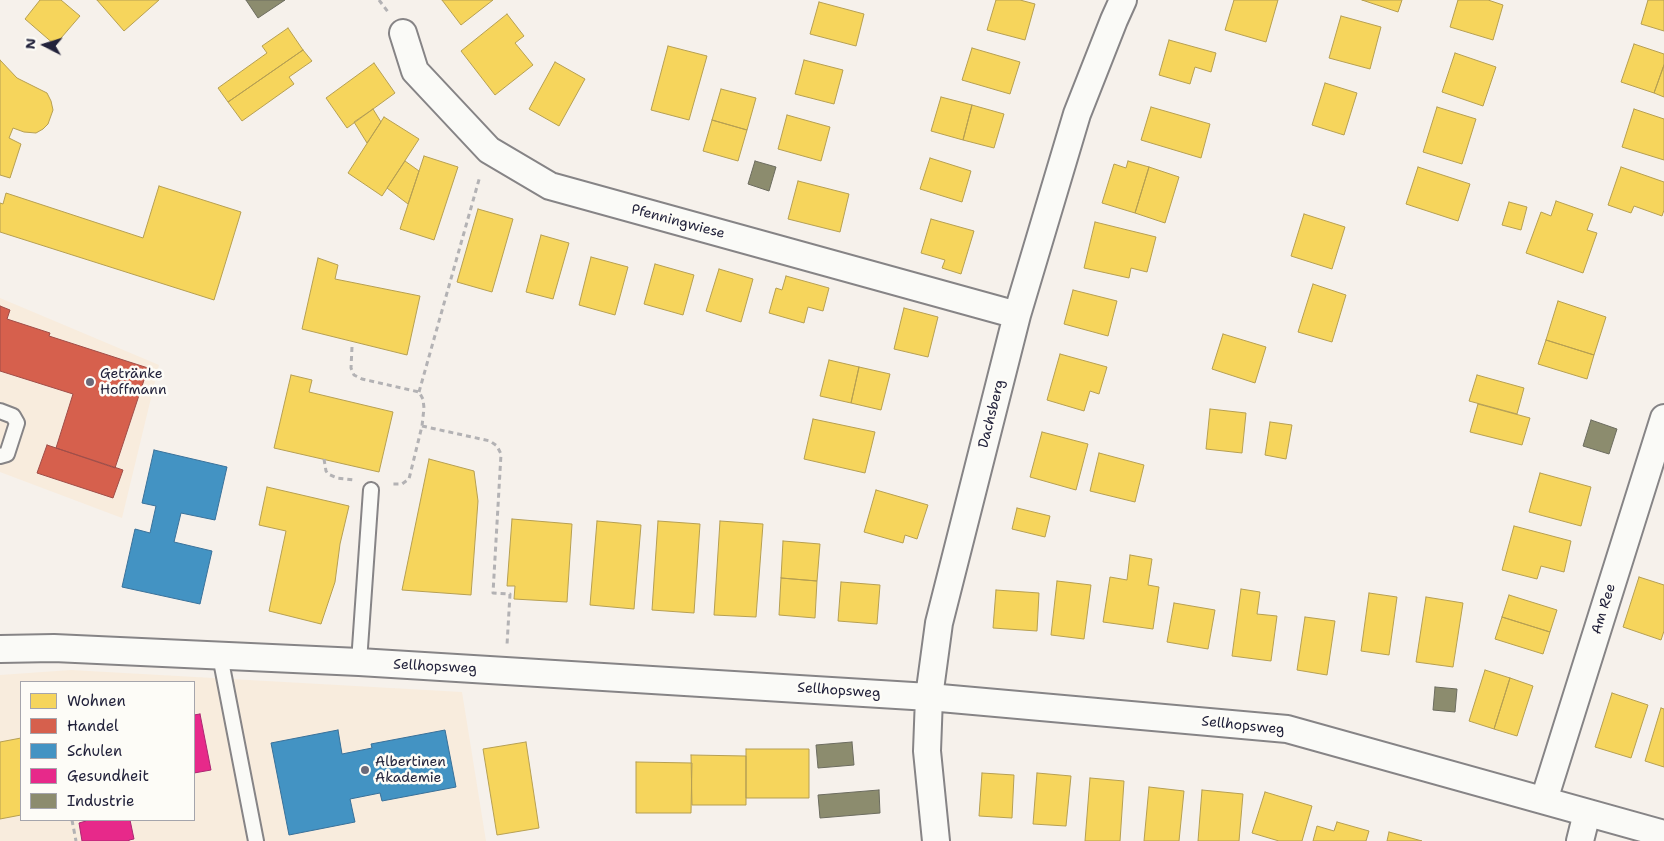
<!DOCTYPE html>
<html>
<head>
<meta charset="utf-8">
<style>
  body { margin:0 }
  #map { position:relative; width:1664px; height:841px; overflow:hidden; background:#f6f1eb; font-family:"Shantell Sans",sans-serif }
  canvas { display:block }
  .legend { position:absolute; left:20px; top:681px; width:175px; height:140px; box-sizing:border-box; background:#fdfcf7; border:1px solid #a5a5ac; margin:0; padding:6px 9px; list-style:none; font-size:15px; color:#22223b }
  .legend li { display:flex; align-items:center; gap:10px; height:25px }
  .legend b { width:25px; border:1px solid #a5a5ac }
  .north { position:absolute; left:20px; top:20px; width:50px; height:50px; -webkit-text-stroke:4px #fdfcf7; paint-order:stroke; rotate:275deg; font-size:14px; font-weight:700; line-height:20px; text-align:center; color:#22223b }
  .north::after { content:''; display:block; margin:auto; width:18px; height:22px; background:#22223b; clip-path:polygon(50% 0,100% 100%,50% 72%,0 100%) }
</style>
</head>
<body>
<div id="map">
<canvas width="1664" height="841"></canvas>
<ul class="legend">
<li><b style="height:14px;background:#f6d55c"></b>Wohnen</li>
<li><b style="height:14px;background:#d6604d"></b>Handel</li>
<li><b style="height:14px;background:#4393c3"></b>Schulen</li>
<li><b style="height:14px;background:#e7298a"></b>Gesundheit</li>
<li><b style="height:14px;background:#8c8c6e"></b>Industrie</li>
</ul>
<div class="north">N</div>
</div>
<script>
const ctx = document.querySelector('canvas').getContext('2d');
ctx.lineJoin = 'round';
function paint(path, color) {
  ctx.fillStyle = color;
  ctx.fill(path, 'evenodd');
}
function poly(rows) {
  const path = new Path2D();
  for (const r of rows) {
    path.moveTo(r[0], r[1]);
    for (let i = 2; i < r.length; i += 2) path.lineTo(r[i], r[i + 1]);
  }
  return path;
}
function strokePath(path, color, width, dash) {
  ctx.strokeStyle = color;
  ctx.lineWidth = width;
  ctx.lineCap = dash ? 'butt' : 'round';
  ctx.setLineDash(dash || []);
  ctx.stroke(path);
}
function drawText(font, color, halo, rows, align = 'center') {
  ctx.font = font + ' "Shantell Sans",sans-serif';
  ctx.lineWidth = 5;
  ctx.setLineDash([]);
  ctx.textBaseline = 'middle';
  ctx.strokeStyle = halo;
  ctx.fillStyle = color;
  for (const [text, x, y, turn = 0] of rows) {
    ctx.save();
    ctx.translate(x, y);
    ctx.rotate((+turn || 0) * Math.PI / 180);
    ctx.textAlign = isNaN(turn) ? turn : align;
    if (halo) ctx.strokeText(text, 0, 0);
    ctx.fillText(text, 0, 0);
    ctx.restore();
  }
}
const built = poly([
  [0,298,159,365,122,518,0,472],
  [71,670,462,692,486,841,0,841,0,675],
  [21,682,194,682,194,820,21,820]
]);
const homes = poly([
  [40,0,61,0,80,16,55,45,25,19,40,0],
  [97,0,159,0,124,31,97,0],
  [442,0,493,0,461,25,442,0],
  [996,0,1020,0,1035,4,1025,40,987,30,996,0],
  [1234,0,1278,0,1266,42,1225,30,1234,0],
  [1362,0,1402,0,1398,12,1362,0],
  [1458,0,1488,0,1503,5,1493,40,1450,27,1458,0],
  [1648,0,1664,0,1664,31,1641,24,1648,0],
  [819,2,864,14,856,46,810,34,819,2],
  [507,14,524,36,515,43,533,65,495,95,461,51,507,14],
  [1341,16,1381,27,1370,69,1329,58,1341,16],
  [288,28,303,50,228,102,218,88,267,53,262,46,288,28],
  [1169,40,1216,53,1211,72,1195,67,1190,84,1159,75,1169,40],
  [1634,44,1664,54,1664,65,1654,93,1621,82,1634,44],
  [668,46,707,56,689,120,651,110,668,46],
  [972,48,1020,62,1010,94,962,80,972,48],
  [303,50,312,61,289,77,294,84,242,121,228,102,303,50],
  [1455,53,1496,67,1483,106,1442,92,1455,53],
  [0,60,17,78,47,93,51,101,53,110,48,124,43,129,36,133,24,132,13,128,9,138,21,144,10,178,0,175,0,60],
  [804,60,843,70,834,104,795,94,804,60],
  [555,62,585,79,559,126,529,109,555,62],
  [374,63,395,93,347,128,326,98,374,63],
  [1664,65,1664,97,1654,93,1664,65],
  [1325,83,1357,93,1344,135,1312,125,1325,83],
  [721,89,756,98,747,130,712,120,721,89],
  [941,97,972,105,963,140,931,131,941,97],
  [972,105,1004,114,994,148,963,140,972,105],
  [1151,107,1210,124,1201,158,1141,140,1151,107],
  [1437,107,1476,119,1462,164,1423,152,1437,107],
  [373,109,381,122,367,143,354,122,373,109],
  [1634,109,1664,119,1664,160,1622,147,1634,109],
  [787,115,830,127,821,161,778,149,787,115],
  [384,117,419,139,382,196,348,173,384,117],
  [712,120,747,130,738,161,703,151,712,120],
  [424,156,458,167,434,240,400,229,424,156],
  [930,158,971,171,962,202,920,189,930,158],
  [405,161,419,171,408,204,387,188,405,161],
  [1128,161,1149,167,1135,213,1102,203,1114,164,1126,168,1128,161],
  [1149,167,1179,177,1165,223,1135,213,1149,167],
  [1418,167,1470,184,1458,221,1406,204,1418,167],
  [1621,167,1664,182,1664,210,1662,216,1634,206,1631,213,1608,205,1621,167],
  [798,181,849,194,840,232,788,219,798,181],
  [159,186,241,212,214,300,0,232,0,203,3,204,6,193,143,238,159,186],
  [1556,201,1593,214,1587,230,1597,233,1583,273,1526,253,1541,212,1551,216,1556,201],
  [1509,202,1527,207,1521,230,1502,225,1509,202],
  [478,209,513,219,492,292,457,282,478,209],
  [1304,214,1345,227,1332,269,1291,256,1304,214],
  [931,219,974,231,961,274,942,268,945,260,921,253,931,219],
  [1095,222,1156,237,1147,272,1131,268,1129,278,1084,268,1095,222],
  [541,235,569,243,553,299,526,292,541,235],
  [591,257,628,267,615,315,579,305,591,257],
  [318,258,338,265,335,279,420,296,407,355,302,329,318,258],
  [655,264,694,275,683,315,644,304,655,264],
  [719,269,753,279,741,322,706,311,719,269],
  [786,276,829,288,823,311,808,307,804,323,769,313,776,288,782,290,786,276],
  [1313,284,1346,295,1332,342,1298,332,1313,284],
  [1073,290,1117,301,1108,336,1064,324,1073,290],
  [1558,301,1606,317,1594,355,1546,340,1558,301],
  [904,308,938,317,928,357,894,349,904,308],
  [1223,334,1266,347,1255,383,1212,369,1223,334],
  [1546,340,1594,355,1587,379,1538,364,1546,340],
  [1060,354,1107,367,1099,394,1090,391,1084,411,1047,400,1060,354],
  [829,360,859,367,851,403,820,396,829,360],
  [859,367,890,374,881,410,851,403,859,367],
  [291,375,312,380,309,392,393,412,379,472,274,448,291,375],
  [1477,375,1524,388,1517,414,1469,401,1477,375],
  [1478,404,1530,418,1522,445,1470,432,1478,404],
  [1210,409,1246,413,1242,453,1206,449,1210,409],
  [813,419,875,432,865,473,804,459,813,419],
  [1270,422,1292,425,1286,459,1265,455,1270,422],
  [1042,432,1088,444,1076,490,1030,477,1042,432],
  [1099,453,1144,465,1135,502,1090,491,1099,453],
  [429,459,474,471,478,501,471,595,402,590,429,459],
  [1540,473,1591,487,1581,526,1529,512,1540,473],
  [267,487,349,506,340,544,335,582,321,624,269,611,286,531,259,525,267,487],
  [876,490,928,505,917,539,905,535,903,543,864,532,876,490],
  [1017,508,1050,516,1045,537,1012,529,1017,508],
  [512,519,572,524,567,602,514,599,515,586,507,586,512,519],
  [597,521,641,525,634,609,590,605,597,521],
  [658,521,700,524,694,613,652,610,658,521],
  [720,521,763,524,756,617,714,615,720,521],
  [1514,526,1571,541,1564,572,1541,566,1537,579,1502,570,1514,526],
  [783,541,820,544,817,581,781,578,783,541],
  [1130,555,1152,559,1148,585,1159,587,1153,629,1103,622,1110,577,1127,580,1130,555],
  [1639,577,1664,585,1664,631,1661,640,1623,627,1639,577],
  [781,578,817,581,815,618,779,615,781,578],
  [1057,581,1091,585,1084,639,1051,635,1057,581],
  [841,582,880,585,877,624,838,621,841,582],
  [1241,589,1260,592,1257,614,1277,616,1271,661,1232,656,1241,589],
  [996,590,1039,593,1037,631,993,628,996,590],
  [1369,593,1397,597,1389,655,1361,651,1369,593],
  [1509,595,1557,610,1550,632,1502,617,1509,595],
  [1426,597,1463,603,1453,667,1416,662,1426,597],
  [1174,603,1215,610,1208,649,1167,642,1174,603],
  [1305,617,1335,621,1327,675,1297,670,1305,617],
  [1502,617,1550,632,1543,654,1495,639,1502,617],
  [1485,670,1510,678,1494,729,1469,721,1485,670],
  [1510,678,1533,686,1517,736,1494,729,1510,678],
  [1612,693,1648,705,1631,758,1595,747,1612,693],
  [1661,708,1664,709,1664,767,1645,761,1661,708],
  [21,738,21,815,0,819,0,742,21,738],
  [526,742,539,828,497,835,483,749,526,742],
  [746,749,809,749,809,798,746,798,746,749],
  [691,755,746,756,746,805,692,805,691,755],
  [636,762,692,763,691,813,636,813,636,762],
  [982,773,1014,775,1012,818,979,816,982,773],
  [1037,773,1071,776,1066,826,1033,824,1037,773],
  [1090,778,1124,781,1120,841,1085,841,1090,778],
  [1149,787,1184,791,1179,841,1144,841,1149,787],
  [1202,790,1243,794,1239,841,1198,841,1202,790],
  [1265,792,1312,806,1302,841,1279,841,1252,833,1265,792],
  [1337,822,1369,831,1366,841,1313,841,1317,826,1334,831,1337,822],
  [1389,832,1422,841,1387,841,1389,832]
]);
const shops = poly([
  [0,306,10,310,7,319,50,333,49,336,148,368,115,468,56,448,73,394,0,371,0,306],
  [47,445,123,470,113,498,37,473,47,445]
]);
const schools = poly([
  [154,450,227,467,215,520,181,513,174,542,212,551,200,604,122,587,135,529,150,533,156,506,142,503,154,450],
  [338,730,342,754,372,748,371,744,445,730,456,787,382,801,380,793,350,799,355,822,289,835,271,743,338,730]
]);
const health = poly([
  [200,714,211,770,194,773,194,715,200,714],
  [85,820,130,820,134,839,129,840,129,841,82,841,79,823,86,821,85,820]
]);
const industry = poly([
  [246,0,285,0,258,18,246,0],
  [755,161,776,167,769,191,748,184,755,161],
  [1591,420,1617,429,1609,454,1583,446,1591,420],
  [1435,687,1457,689,1455,712,1433,710,1435,687],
  [852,742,854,765,818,768,816,745,852,742],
  [879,790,880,813,820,818,818,795,879,790]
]);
const path = poly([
  [379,0,388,12],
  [352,347,351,368,354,375,362,379,419,392,423,399,424,408,422,426,409,479,402,484,390,484],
  [419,392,480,176],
  [422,426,490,441,497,446,501,454,493,593,510,594,507,645],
  [324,459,326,471,328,474,337,478,354,480],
  [72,820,76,841]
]);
const lane = poly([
  [0,411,13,416,17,423,7,454,0,456],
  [220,656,256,841],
  [359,662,371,490]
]);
const street = poly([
  [403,33,415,71,489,150,550,186,1017,315],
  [0,649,54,648,359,662,929,697,1287,729,1664,834],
  [1544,800,1664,418],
  [936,841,927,751,929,697,939,623,1017,315,1077,114,1114,20,1123,0],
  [1580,841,1587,813]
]);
const markers = [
  [90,382,5,"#6c6a79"],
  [365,770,5,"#6c6a79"]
];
const streetNames = [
  ["Pfenningwiese",678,222,15],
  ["Dachsberg",992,414,-76],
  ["Am Ree",1604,609,-73],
  ["Sellhopsweg",435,667,3],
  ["Sellhopsweg",839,691,4],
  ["Sellhopsweg",1243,726,6]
];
const poiNames = [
  ["Getränke",100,374],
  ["Hoffmann",100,390],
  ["Albertinen",375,762],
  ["Akademie",375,778]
];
paint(built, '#f8ecdd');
paint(homes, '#f6d55c');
strokePath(homes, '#b69f52', 1);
paint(shops, '#d6604d');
strokePath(shops, '#a04d48', 1);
paint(schools, '#4393c3');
strokePath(schools, '#39719a', 1);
paint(health, '#e7298a');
strokePath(health, '#ac2772', 1);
paint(industry, '#8c8c6e');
strokePath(industry, '#6c6c5f', 1);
strokePath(lane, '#868486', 18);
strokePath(street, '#868486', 30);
strokePath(path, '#b3b2b4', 3, [5, 4]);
strokePath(lane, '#fafaf7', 14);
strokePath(street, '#fafaf7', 26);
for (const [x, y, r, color] of markers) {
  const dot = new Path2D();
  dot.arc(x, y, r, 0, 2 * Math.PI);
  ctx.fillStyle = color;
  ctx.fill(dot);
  strokePath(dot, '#fdfcf7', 2);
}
drawText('14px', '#22223b', '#fdfcf7', streetNames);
drawText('14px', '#22223b', '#fdfcf7', poiNames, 'left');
</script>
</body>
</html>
